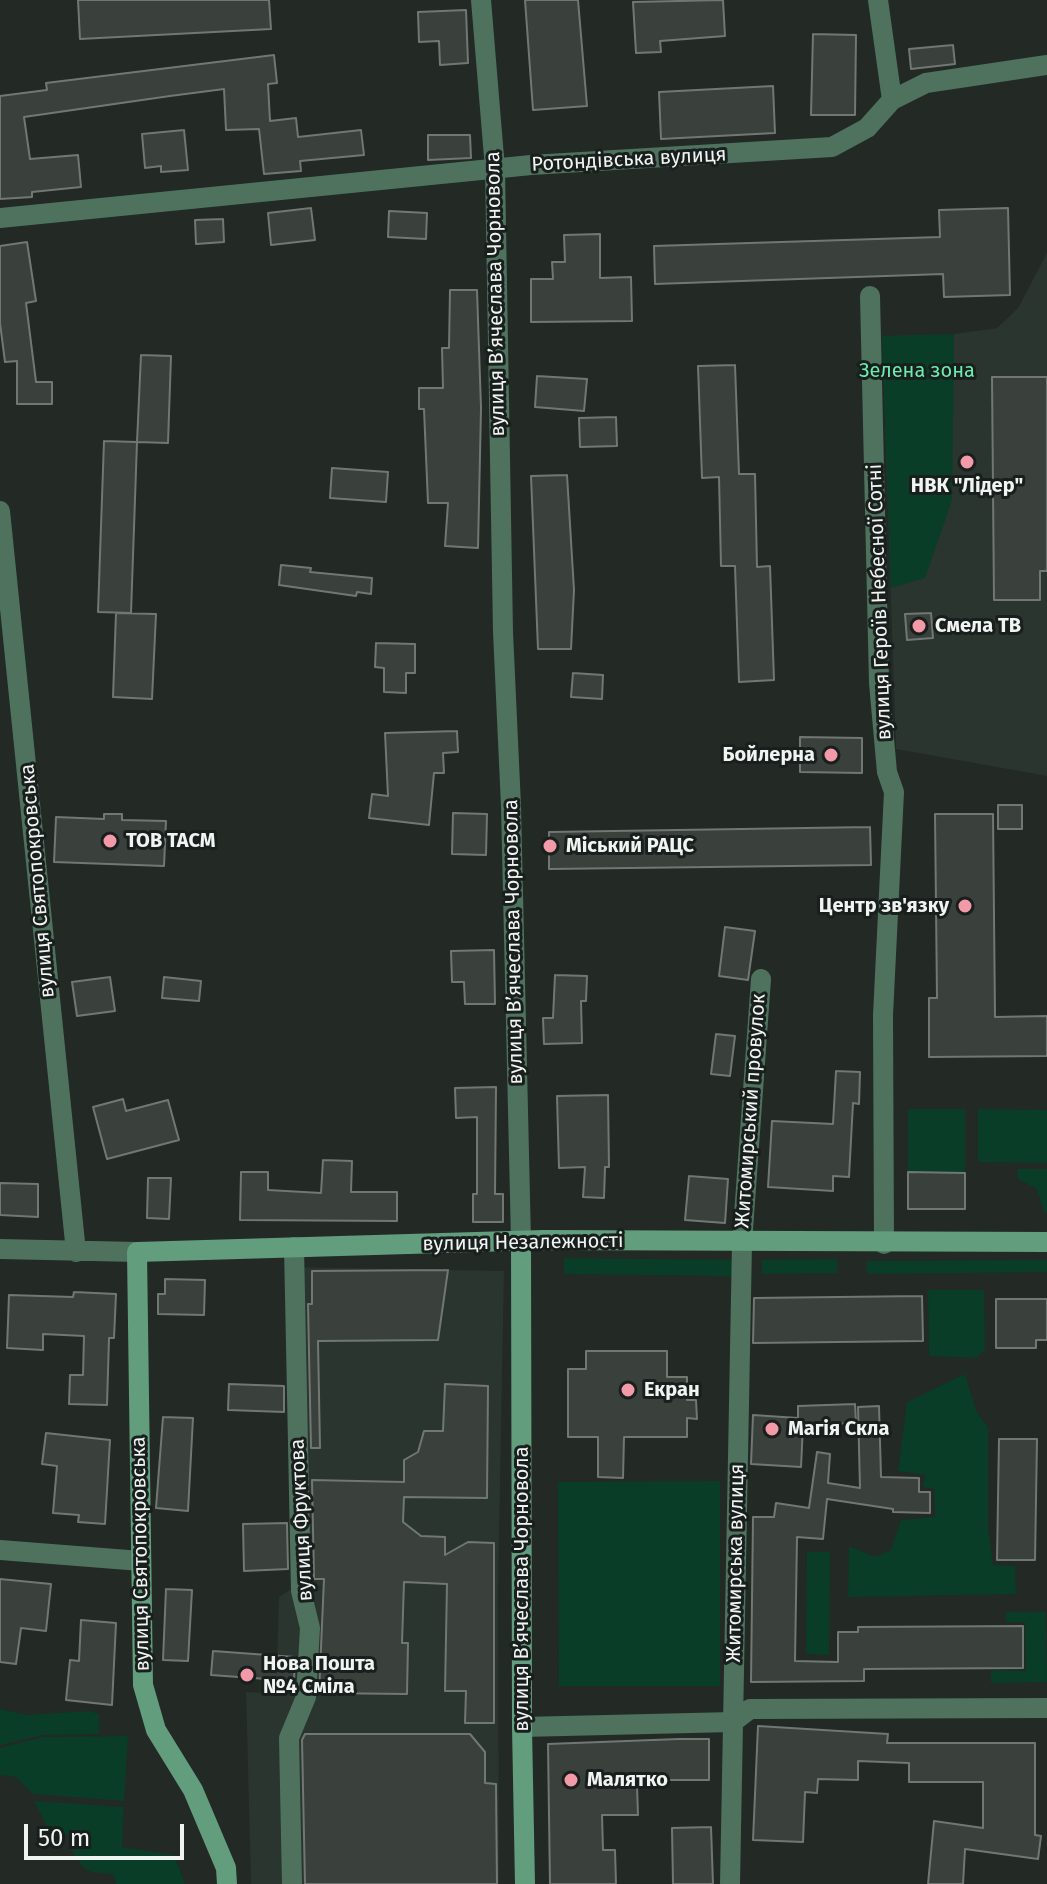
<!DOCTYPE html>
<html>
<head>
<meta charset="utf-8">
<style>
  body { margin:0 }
  #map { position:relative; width:1047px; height:1884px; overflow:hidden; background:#232925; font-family:"Fira Sans",sans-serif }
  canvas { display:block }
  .scale { position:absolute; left:24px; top:1824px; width:160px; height:36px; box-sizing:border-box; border:4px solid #f0f4f2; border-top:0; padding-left:10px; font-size:24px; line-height:28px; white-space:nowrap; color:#f0f4f2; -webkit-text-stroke:6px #191f1c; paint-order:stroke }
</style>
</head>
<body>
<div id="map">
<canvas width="1047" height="1884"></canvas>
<div class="scale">50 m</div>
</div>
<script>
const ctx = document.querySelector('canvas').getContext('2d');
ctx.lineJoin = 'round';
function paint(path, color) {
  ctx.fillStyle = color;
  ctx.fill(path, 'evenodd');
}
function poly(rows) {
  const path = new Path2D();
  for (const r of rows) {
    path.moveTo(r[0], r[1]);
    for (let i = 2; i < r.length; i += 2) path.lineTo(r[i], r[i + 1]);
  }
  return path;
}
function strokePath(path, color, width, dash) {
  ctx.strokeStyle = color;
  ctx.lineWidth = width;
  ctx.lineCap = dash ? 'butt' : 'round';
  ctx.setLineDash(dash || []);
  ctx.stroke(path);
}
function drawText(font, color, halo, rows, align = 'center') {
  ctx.font = font + ' "Fira Sans",sans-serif';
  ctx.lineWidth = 6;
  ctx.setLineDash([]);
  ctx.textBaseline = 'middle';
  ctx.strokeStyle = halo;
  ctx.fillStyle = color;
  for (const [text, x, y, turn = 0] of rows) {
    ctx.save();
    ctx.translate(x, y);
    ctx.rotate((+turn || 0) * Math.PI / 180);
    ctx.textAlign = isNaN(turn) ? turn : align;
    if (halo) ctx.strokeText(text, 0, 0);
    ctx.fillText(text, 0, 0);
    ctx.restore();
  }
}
const built = poly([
  [1047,253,1047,776,896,749,882,336,954,334,997,328,1018,308],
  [286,1267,504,1271,498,1590,499,1884,251,1884,246,1692,276,1693,279,1597,294,1587,361,1588,294,1586]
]);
const green = poly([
  [954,334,952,500,925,578,891,588,882,336],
  [908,1109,965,1109,965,1173,908,1172],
  [978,1109,1047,1110,1047,1163,978,1162],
  [1018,1169,1047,1169,1047,1212,1044,1212,1037,1189,1018,1179],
  [564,1258,732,1260,732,1276,564,1274],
  [837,1259,837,1273,762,1274,762,1260],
  [1047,1260,1047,1272,867,1274,867,1261],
  [928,1290,984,1290,985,1350,976,1358,929,1356],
  [965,1374,977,1413,988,1427,988,1528,993,1565,1015,1566,1016,1594,848,1597,849,1546,875,1557,891,1550,901,1520,935,1517,934,1489,923,1487,925,1475,898,1471,907,1402],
  [720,1481,720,1686,559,1686,558,1482],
  [807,1552,830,1552,829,1655,806,1654],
  [1006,1612,1046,1612,1047,1682,991,1683,991,1671,1026,1671,1025,1622,1006,1622],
  [0,1709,26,1715,89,1711,99,1714,99,1734,43,1735,0,1745],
  [128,1736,124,1801,33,1794,16,1777,0,1775,0,1748,44,1737],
  [34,1801,124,1807,122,1847,174,1855,185,1884,116,1884,113,1874,91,1872,83,1867,72,1852,71,1834,52,1836]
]);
const building = poly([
  [78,0,269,0,271,29,80,39,78,0],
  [525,0,578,0,587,106,533,110,525,0],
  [723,0,725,36,660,41,661,52,636,53,633,2,723,0],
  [466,10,468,63,440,65,439,41,419,42,418,12,466,10],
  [813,34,856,35,855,115,811,115,813,34],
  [953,45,955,64,911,69,909,49,953,45],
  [274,55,277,83,268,84,270,121,296,118,298,137,361,130,364,155,300,161,301,171,264,174,259,129,226,130,224,89,170,96,24,117,30,159,78,155,81,187,32,192,32,197,0,199,0,96,47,90,46,83,274,55],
  [773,86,775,133,661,139,659,92,773,86],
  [184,130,188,170,161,172,161,166,145,168,142,134,184,130],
  [428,135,470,135,471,158,428,160,428,135],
  [311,208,315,240,271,245,268,213,311,208],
  [1008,208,1010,295,944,297,943,274,655,284,654,246,940,237,939,210,1008,208],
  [389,211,427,213,426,239,388,237,389,211],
  [223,219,224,242,196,244,195,220,223,219],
  [600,234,600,278,631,277,632,321,531,322,531,279,553,279,552,262,565,262,564,235,600,234],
  [27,242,36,301,26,303,36,382,52,382,52,404,17,404,17,361,5,362,0,323,0,246,27,242],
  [450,290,477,290,481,408,478,548,445,546,448,503,428,503,424,409,419,409,419,388,443,388,442,348,449,348,450,290],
  [141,355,171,356,168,443,137,442,141,355],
  [735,365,739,474,755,474,757,567,770,566,774,680,739,682,735,566,721,566,719,477,702,478,698,366,735,365],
  [537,376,587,379,584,411,535,407,537,376],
  [992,377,1047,377,1047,571,1040,571,1040,600,994,600,992,377],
  [616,417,617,446,580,447,579,418,616,417],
  [104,441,137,442,131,613,98,612,104,441],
  [332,468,388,472,386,502,330,498,332,468],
  [567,475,574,590,571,649,538,649,531,476,567,475],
  [281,565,311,568,310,572,372,578,371,594,357,592,356,596,279,585,281,565],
  [116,613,156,614,152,699,113,697,116,613],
  [931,613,933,638,907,640,905,614,931,613],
  [376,643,415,644,415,673,406,673,406,693,384,692,384,668,375,667,376,643],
  [573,673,603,675,602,699,571,697,573,673],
  [457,731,458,752,443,753,444,773,434,773,429,825,369,818,372,794,388,796,385,733,457,731],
  [800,737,862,738,862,773,800,772,800,737],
  [998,805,1022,805,1022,829,998,829,998,805],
  [453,813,487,814,486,855,452,854,453,813],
  [104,814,122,814,122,820,166,821,164,866,54,862,56,817,104,819,104,814],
  [935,814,993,814,995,1017,1047,1016,1047,1056,929,1057,929,998,937,998,935,814],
  [870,827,871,865,549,869,549,832,870,827],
  [725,927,755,931,748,980,719,976,725,927],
  [494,950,495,1004,465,1004,464,982,452,982,451,951,494,950],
  [555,975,587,976,586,1001,581,1001,582,1043,544,1044,543,1018,553,1018,555,975],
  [110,977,115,1011,77,1016,72,982,110,977],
  [164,977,201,981,199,1001,162,998,164,977],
  [716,1034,735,1036,730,1076,711,1074,716,1034],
  [836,1071,860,1072,859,1104,853,1103,849,1177,833,1176,833,1191,768,1187,772,1121,833,1124,836,1071],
  [496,1087,495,1194,503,1194,503,1222,473,1222,473,1194,477,1194,477,1117,456,1118,455,1088,496,1087],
  [608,1095,609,1167,605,1167,604,1198,583,1197,585,1167,559,1168,557,1096,608,1095],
  [123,1099,126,1111,168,1100,179,1140,107,1159,93,1107,123,1099],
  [323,1160,352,1161,351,1192,397,1192,397,1221,240,1220,241,1172,268,1172,268,1190,321,1193,323,1160],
  [908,1172,965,1173,965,1209,908,1209,908,1172],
  [689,1176,728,1179,725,1223,685,1220,689,1176],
  [148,1178,171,1178,169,1219,147,1218,148,1178],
  [0,1183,38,1184,38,1217,0,1215,0,1183],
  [448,1270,438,1340,318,1341,320,1448,311,1448,308,1304,312,1304,312,1271,448,1270],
  [165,1279,205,1280,204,1315,158,1314,158,1294,165,1294,165,1279],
  [74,1292,116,1294,114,1338,109,1338,107,1405,69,1404,70,1375,83,1375,84,1336,43,1334,43,1350,7,1348,9,1295,73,1297,74,1292],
  [922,1296,923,1341,753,1343,754,1298,922,1296],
  [996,1299,1047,1299,1047,1340,1036,1340,1036,1348,996,1348,996,1299],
  [586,1351,667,1351,667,1377,687,1377,687,1400,696,1400,697,1419,687,1418,687,1437,624,1437,623,1478,598,1477,598,1437,568,1437,568,1369,586,1369,586,1351],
  [229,1384,284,1386,284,1412,228,1410,229,1384],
  [445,1384,488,1386,487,1498,404,1497,403,1522,421,1536,445,1537,445,1555,468,1542,494,1543,494,1723,465,1723,466,1691,445,1691,447,1584,404,1582,402,1643,408,1643,407,1694,319,1693,324,1579,314,1579,312,1480,404,1482,404,1460,418,1452,424,1431,443,1431,445,1384],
  [855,1404,856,1423,803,1425,801,1467,751,1464,753,1415,798,1418,798,1406,855,1404],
  [879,1406,881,1477,919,1478,919,1492,930,1492,930,1513,893,1512,893,1509,827,1499,823,1539,797,1537,795,1661,838,1662,838,1632,858,1632,858,1627,1023,1626,1023,1668,864,1669,864,1681,751,1682,753,1517,774,1517,776,1503,809,1508,817,1452,830,1454,828,1483,860,1488,858,1407,879,1406],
  [163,1417,193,1418,188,1511,156,1508,163,1417],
  [46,1433,110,1440,105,1524,78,1522,79,1515,53,1513,57,1466,42,1464,46,1433],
  [999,1439,1037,1439,1035,1560,997,1560,999,1439],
  [287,1523,288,1569,244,1571,243,1524,287,1523],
  [0,1579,51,1584,46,1631,21,1628,16,1664,0,1662,0,1579],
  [166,1589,192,1590,188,1661,163,1660,166,1589],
  [81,1620,116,1623,112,1705,66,1700,70,1660,79,1661,81,1620],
  [213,1651,295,1657,294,1681,211,1675,213,1651],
  [758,1726,888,1734,887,1743,1035,1743,1035,1835,1041,1836,1038,1859,965,1849,963,1884,928,1884,934,1821,983,1828,983,1782,909,1782,909,1763,858,1761,858,1780,818,1779,817,1793,805,1792,803,1842,753,1840,758,1726],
  [305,1734,470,1734,485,1752,485,1783,496,1784,497,1884,305,1884,302,1740,305,1734],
  [679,1739,709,1739,709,1780,660,1780,660,1784,637,1785,638,1815,602,1815,603,1850,615,1850,616,1884,550,1884,548,1744,679,1739],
  [711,1827,713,1884,673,1884,672,1828,711,1827]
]);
const street = poly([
  [481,0,495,169,503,632,511,806,521,1241],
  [878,0,892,100],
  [0,218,531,165,832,147,867,128,892,100,926,83,1047,65],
  [870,296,879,683,887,772,894,792,883,1015,884,1244],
  [0,511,76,1252],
  [0,1249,137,1252],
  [0,1550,141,1561],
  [522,1727,733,1722,750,1709,1047,1708],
  [292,1884,289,1738,306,1697,310,1628,301,1591,294,1247],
  [730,1884,742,1243,761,979]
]);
const secondary = poly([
  [521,1241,522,1727,525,1884],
  [227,1884,226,1868,193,1790,156,1730,143,1685,137,1252,544,1240,1047,1242]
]);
const markers = [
  [967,462,8,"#f39aa8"],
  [919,626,8,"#f39aa8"],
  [831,755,8,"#f39aa8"],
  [110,841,8,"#f39aa8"],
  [550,846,8,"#f39aa8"],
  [965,906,8,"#f39aa8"],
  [628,1390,8,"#f39aa8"],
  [772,1429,8,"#f39aa8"],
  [247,1675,8,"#f39aa8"],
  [571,1780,8,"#f39aa8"]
];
const streetNames = [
  ["Ротондівська вулиця",629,160,-3],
  ["вулиця Вʼячеслава Чорновола",496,294,-91],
  ["вулиця Героїв Небесної Сотні",880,602,-92],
  ["вулиця Святопокровська",38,881,-95],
  ["вулиця Вʼячеслава Чорновола",514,942,-91],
  ["Житомирський провулок",751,1111,-86],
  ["вулиця Незалежності",523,1243,-1],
  ["вулиця Фруктова",302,1520,-93],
  ["вулиця Святопокровська",141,1554,-91],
  ["Житомирська вулиця",736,1563,-89],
  ["вулиця Вʼячеслава Чорновола",522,1589,-90]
];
const parkNames = [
  ["Зелена зона",917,371]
];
const poiNames = [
  ["НВК \"Лідер\"",967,486,"center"],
  ["Смела ТВ",935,626],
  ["Бойлерна",815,755,"right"],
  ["ТОВ ТАСМ",126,841],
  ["Міський РАЦС",566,846],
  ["Центр зв'язку",949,906,"right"],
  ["Екран",644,1390],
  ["Магія Скла",788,1429],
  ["Нова Пошта",263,1664],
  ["№4 Сміла",263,1687],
  ["Малятко",587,1780]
];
paint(built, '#29352e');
paint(green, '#093d27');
paint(building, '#3a403c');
strokePath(building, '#717873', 2);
strokePath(street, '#4e725e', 20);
strokePath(secondary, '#629d7d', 20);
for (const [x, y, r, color] of markers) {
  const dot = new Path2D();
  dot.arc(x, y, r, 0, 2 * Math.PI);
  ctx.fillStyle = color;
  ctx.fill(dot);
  strokePath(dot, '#191f1c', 3);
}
drawText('20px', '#f0f4f2', '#191f1c', streetNames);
drawText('20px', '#6cecae', '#191f1c', parkNames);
drawText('bold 20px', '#f0f4f2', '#191f1c', poiNames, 'left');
</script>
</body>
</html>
